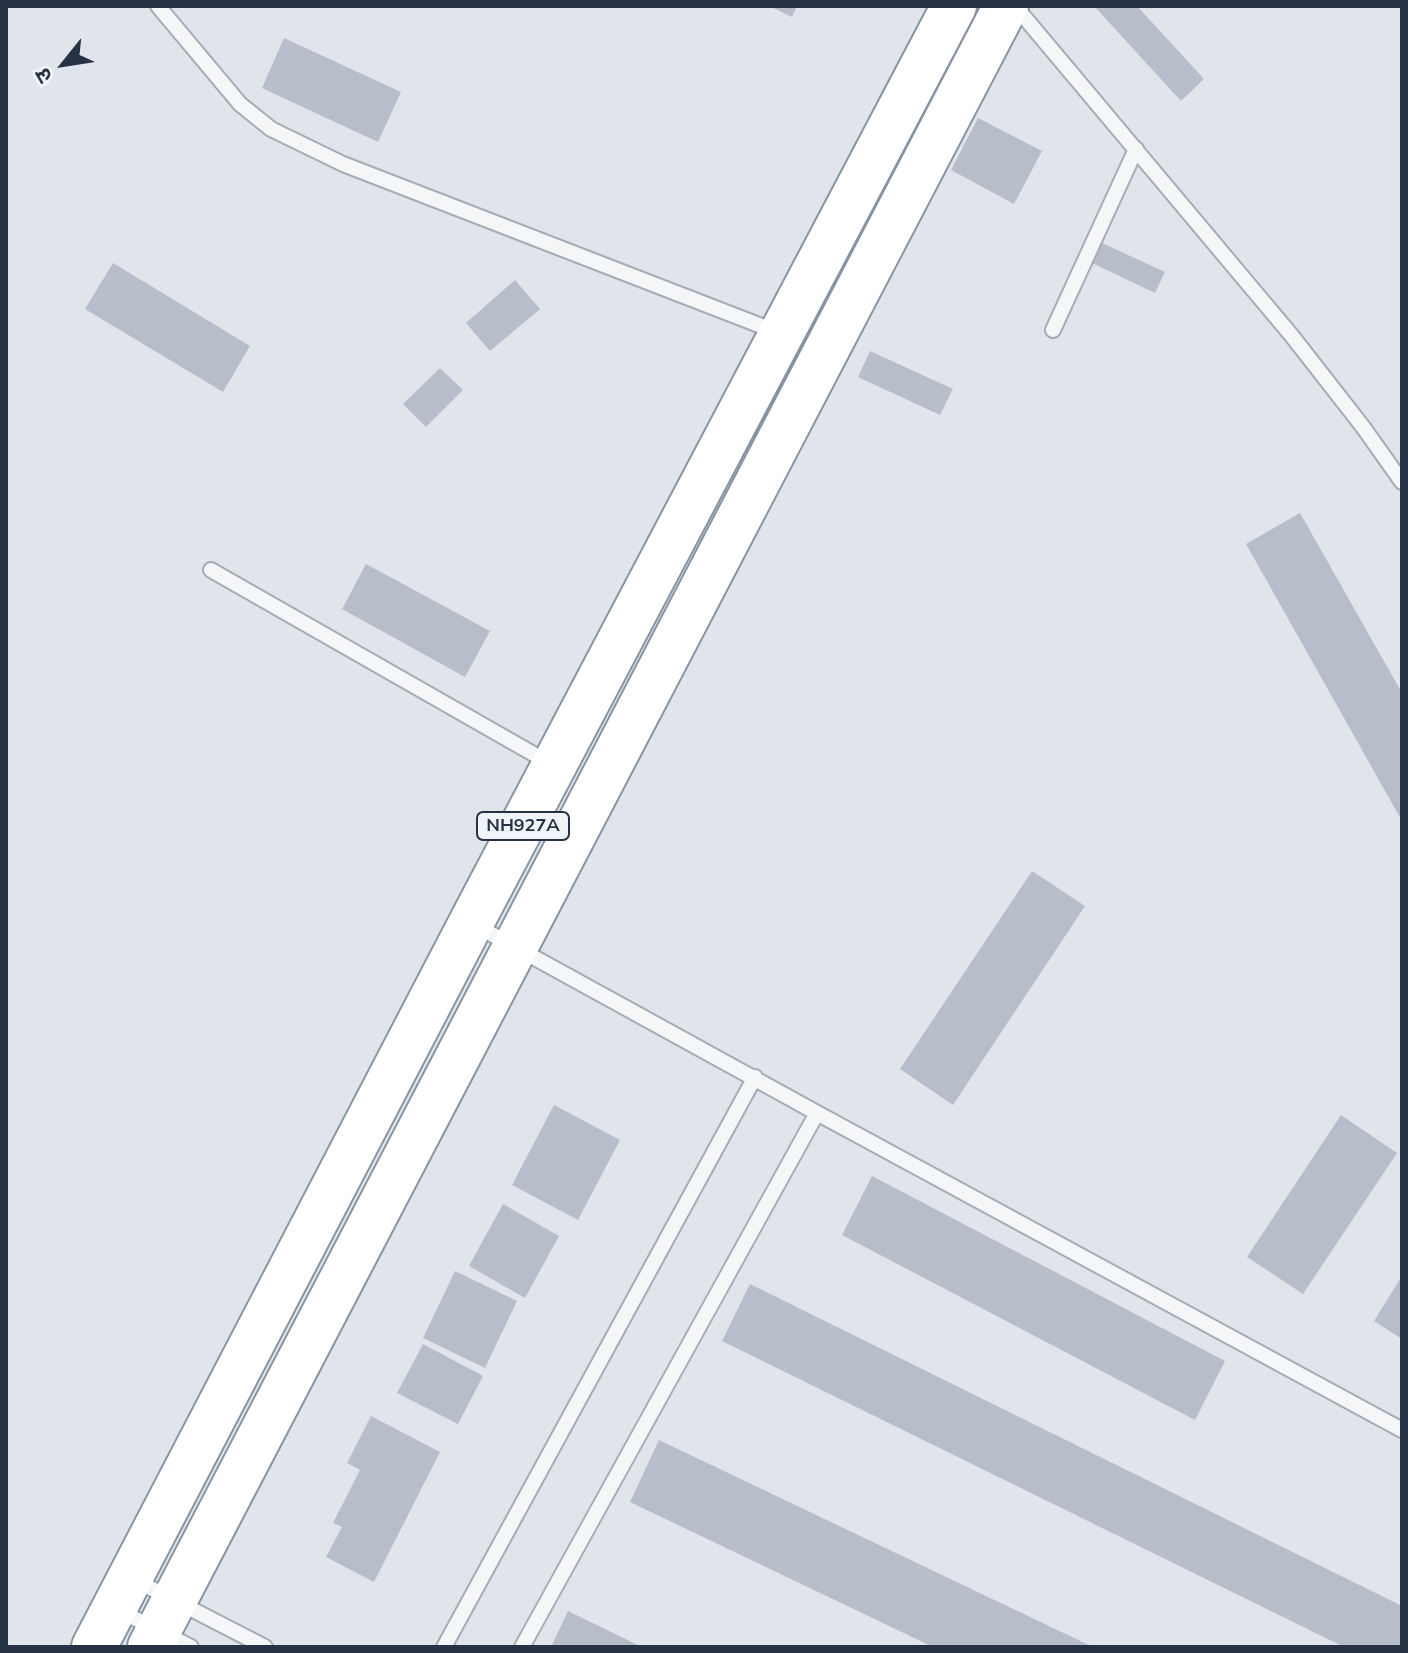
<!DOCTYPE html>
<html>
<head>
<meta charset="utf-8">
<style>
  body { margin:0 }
  #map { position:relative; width:1408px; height:1653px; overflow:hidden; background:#e0e5eb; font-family:Mulish,"Noto Sans Devanagari",sans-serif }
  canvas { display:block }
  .frame { position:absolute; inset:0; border:8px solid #273344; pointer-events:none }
  .north { position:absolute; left:24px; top:24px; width:80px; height:80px; -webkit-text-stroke:6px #f0f4f8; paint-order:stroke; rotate:240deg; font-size:22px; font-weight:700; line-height:32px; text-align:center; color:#273344 }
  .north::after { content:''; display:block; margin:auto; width:28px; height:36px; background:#273344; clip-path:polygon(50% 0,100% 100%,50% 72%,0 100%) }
</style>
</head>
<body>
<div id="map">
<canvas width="1408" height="1653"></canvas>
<div class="frame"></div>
<div class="north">उ</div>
</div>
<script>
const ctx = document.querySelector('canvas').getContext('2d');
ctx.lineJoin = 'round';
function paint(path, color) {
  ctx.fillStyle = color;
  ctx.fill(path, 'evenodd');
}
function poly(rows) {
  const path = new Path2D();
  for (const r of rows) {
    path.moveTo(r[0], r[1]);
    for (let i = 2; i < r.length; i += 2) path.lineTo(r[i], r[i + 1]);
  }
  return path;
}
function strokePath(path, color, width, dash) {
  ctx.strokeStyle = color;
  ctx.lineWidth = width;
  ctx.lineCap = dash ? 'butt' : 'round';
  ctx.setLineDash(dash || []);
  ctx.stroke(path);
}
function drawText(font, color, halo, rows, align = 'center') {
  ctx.font = font + ' Mulish,sans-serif';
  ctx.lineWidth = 6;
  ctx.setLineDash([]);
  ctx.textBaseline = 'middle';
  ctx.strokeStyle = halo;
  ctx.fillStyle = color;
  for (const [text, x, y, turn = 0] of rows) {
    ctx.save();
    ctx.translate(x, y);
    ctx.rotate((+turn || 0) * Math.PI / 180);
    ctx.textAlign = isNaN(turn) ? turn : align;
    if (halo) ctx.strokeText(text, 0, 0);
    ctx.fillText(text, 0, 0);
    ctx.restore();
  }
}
const building = poly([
  [769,6,797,6,792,17],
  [1094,6,1137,6,1204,79,1181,101],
  [284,38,401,92,378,142,262,88],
  [978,118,1042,151,1014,204,951,170],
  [1102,243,1165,272,1155,293,1092,263],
  [113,263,250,346,223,392,85,309],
  [515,280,540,309,490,351,466,323],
  [870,351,953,389,940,415,858,377],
  [440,368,463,390,426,427,403,404],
  [1300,513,1402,693,1402,821,1246,544],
  [366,564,490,631,465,677,342,609],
  [1032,871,1085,906,953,1105,900,1069],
  [554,1105,620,1140,578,1220,512,1185],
  [1341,1115,1397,1153,1303,1294,1247,1257],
  [872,1176,1225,1361,1195,1420,842,1235],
  [503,1204,559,1236,525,1298,469,1266],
  [455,1271,517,1301,485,1368,423,1338],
  [1402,1276,1402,1339,1374,1321],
  [750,1284,1402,1606,1402,1647,1344,1647,722,1341],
  [423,1344,483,1376,458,1424,397,1393],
  [371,1416,440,1452,374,1582,326,1557,342,1527,333,1523,360,1470,347,1463],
  [659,1440,1093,1647,933,1647,630,1502],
  [568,1611,642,1647,551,1647]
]);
const lane = poly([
  [158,6,240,104,271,129,343,164,777,332],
  [1015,6,1292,336,1363,427,1402,482],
  [1053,330,1136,149],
  [211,570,551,764],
  [475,925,817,1113,1402,1430],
  [135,1580,265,1647],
  [120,1611,191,1647],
  [444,1647,755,1077],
  [522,1647,817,1113]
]);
const highway = poly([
  [94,1647,471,923,954,6],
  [150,1647,1006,6]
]);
const shields = [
  [523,826,92]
];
const shieldNames = [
  ["NH927A",523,826]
];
paint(building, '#b7bec9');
strokePath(lane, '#a5acb6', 18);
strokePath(highway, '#8793a2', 48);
strokePath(lane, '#f4f6f8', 14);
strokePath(highway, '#fff', 44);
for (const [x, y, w] of shields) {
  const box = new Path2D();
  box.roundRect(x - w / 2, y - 14, w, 28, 6);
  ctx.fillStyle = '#f0f4f8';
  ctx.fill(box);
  strokePath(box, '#273344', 2);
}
drawText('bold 18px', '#273344', null, shieldNames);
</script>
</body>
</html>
